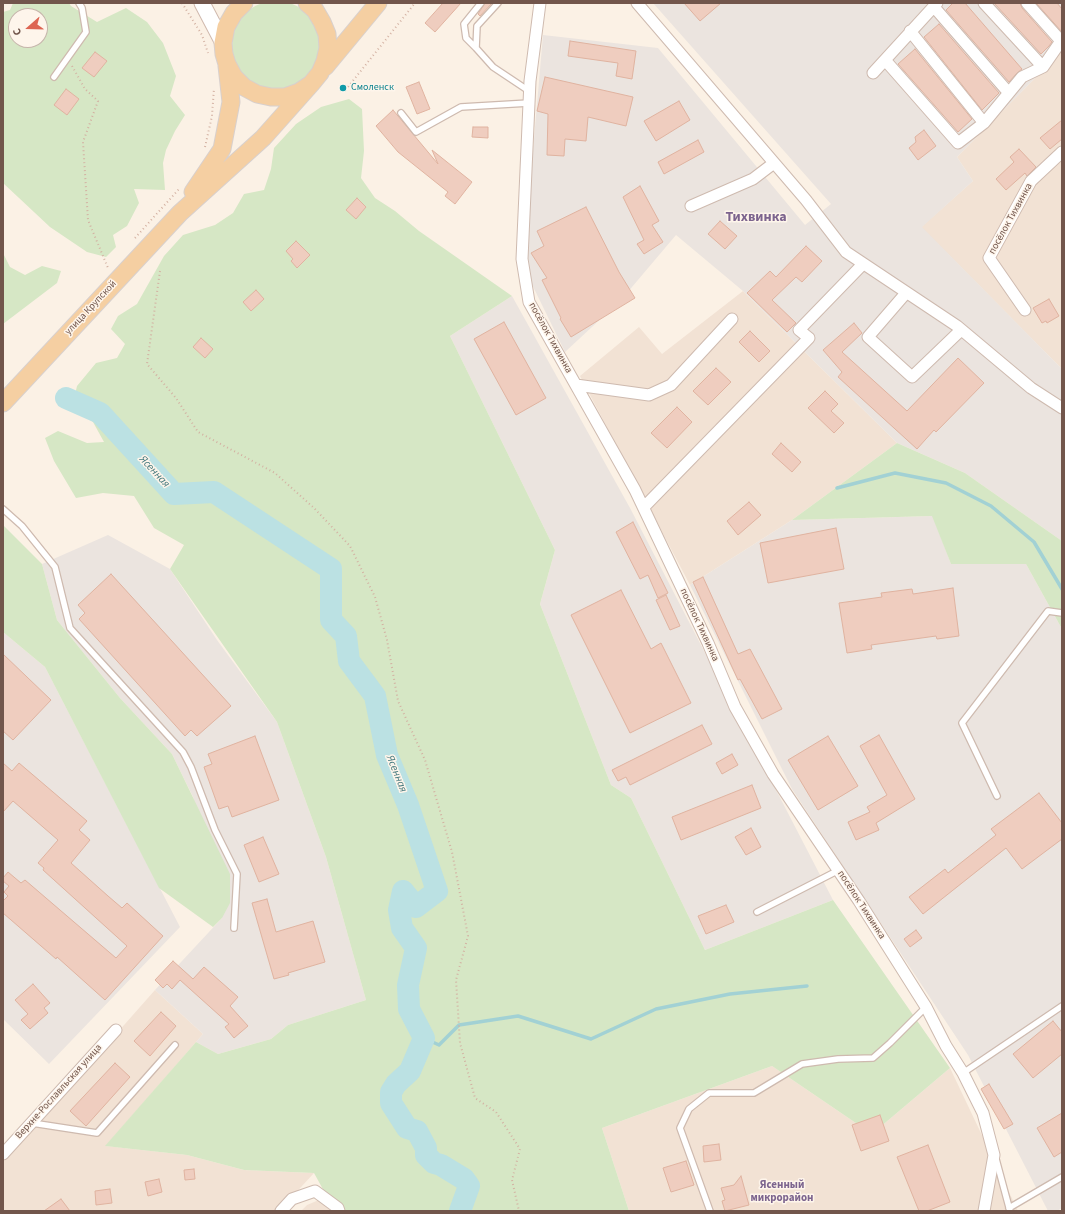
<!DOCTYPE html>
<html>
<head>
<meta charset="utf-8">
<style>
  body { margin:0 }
  #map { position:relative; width:1065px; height:1214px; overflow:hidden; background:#fbf1e5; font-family:"Source Sans 3",sans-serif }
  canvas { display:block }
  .frame { position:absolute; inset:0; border:4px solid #72564c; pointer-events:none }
  .north { position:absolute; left:8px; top:8px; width:40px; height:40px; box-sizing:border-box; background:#fef5eb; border:1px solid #c6b5ab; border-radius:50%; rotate:250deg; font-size:11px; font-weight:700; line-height:16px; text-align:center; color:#72564c }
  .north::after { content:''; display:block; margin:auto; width:14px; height:18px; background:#dd6552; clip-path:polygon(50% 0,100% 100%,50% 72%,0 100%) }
</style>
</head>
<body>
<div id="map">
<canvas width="1065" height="1214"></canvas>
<div class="frame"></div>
<div class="north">С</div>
</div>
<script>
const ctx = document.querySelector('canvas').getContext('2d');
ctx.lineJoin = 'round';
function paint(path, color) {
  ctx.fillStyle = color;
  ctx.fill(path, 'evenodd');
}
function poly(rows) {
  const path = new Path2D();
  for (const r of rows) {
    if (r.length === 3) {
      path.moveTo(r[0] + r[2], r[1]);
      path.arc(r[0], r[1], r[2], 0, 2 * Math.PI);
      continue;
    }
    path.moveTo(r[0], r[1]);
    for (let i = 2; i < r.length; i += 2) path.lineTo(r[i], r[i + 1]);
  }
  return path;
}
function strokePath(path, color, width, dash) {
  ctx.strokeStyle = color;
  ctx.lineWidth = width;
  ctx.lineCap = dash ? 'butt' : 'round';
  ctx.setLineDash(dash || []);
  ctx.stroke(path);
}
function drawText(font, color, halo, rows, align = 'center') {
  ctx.font = font + ' "Source Sans 3",sans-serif';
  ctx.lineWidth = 3;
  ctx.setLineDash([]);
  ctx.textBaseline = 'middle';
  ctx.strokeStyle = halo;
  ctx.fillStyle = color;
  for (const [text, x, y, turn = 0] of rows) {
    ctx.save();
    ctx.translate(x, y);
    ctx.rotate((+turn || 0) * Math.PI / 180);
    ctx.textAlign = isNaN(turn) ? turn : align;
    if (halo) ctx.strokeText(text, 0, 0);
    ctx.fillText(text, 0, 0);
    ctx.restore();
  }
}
const residential = poly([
  [1062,51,1062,369,921,227,973,181,957,157],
  [743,291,897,443,792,520,690,585,580,376,639,327,662,354],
  [155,990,203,1034,106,1146,187,1155,244,1170,314,1173,279,1211,3,1211,3,1162],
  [772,1066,872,1134,950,1068,1018,1211,629,1211,602,1128],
  [326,1197,335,1211,301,1211,307,1205]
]);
const industrial = poly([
  [653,3,1062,3,1062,51,957,157,973,181,922,227,1062,369,1062,541,965,473,897,443,743,291,676,235,621,300,565,352,523,266,543,35,658,48,805,225,831,204],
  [512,296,630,508,833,900,705,950,631,798,611,785,540,604,555,550,450,336],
  [933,516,951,564,1026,564,1062,629,1062,1208,1057,1211,1048,1211,968,1055,792,789,690,585,792,520],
  [108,535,170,569,217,640,277,722,326,857,366,1000,288,1025,271,1039,218,1054,196,1042,203,1034,155,990,222,918,193,797,172,754,120,698,57,620,42,564],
  [3,632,45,667,180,927,49,1064,3,1019]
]);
const green = poly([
  [276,45,44],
  [13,3,69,3,71,6,97,22,126,8,147,22,163,43,176,76,170,96,185,115,175,131,166,150,163,163,165,190,134,189,139,203,127,226,113,235,116,247,106,257,87,252,50,227,3,183,3,12,10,10],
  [16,16,40,16,40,40,16,40],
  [349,99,362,109,364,151,361,178,375,198,395,211,419,231,512,296,450,336,555,550,540,604,611,785,631,798,705,950,833,900,950,1068,872,1134,772,1066,602,1128,629,1211,335,1211,314,1173,244,1170,187,1155,105,1146,196,1042,218,1054,271,1039,288,1025,366,1000,326,857,277,722,170,569,184,545,154,528,134,496,103,493,76,498,54,461,45,438,58,431,87,443,104,442,93,422,72,408,77,386,96,363,117,358,125,344,111,329,118,316,137,304,164,256,183,235,215,225,233,213,244,194,264,190,271,169,274,148,296,124,321,107],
  [3,253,10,267,25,275,42,266,61,271,57,283,3,324],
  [897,443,965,473,1062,541,1062,629,1026,564,951,564,932,516,792,520],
  [3,525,42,564,57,620,120,698,172,754,230,874,230,903,222,918,213,927,159,888,45,667,3,632]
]);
const stream = poly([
  [837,488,895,473,946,483,991,506,1034,542,1062,589],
  [424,1038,439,1045,459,1025,518,1016,591,1039,656,1009,730,994,807,986]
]);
const river = poly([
  [66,398,100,413,174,494,214,492,331,569,331,620,346,636,349,661,375,696,387,755,408,805,437,891,416,907,403,891,399,910,402,928,416,948,408,985,409,1009,424,1038,410,1071,396,1084,391,1092,391,1103,407,1128,417,1131,426,1148,426,1155,434,1163,441,1165,464,1179,469,1186,460,1211]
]);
const building = poly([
  [443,3,461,3,435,32,425,23,443,3],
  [485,3,492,3,480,16,478,14,485,3],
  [684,3,721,3,700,21,684,3],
  [953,3,965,3,1022,69,1017,73,1009,82,946,10,953,3],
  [994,3,1020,3,1022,8,1052,42,1049,46,1041,54,994,3],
  [1036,3,1057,3,1062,9,1062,32,1036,3],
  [939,24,999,93,982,110,924,37,939,24],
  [570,41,636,51,632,79,616,76,618,63,568,56,570,41],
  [915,49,972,119,958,132,898,64,915,49],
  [95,52,107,61,94,77,82,68,95,52],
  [545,77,633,97,626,126,588,117,586,141,565,139,564,156,547,155,548,114,537,111,545,77],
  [419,82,430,109,417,114,406,87,419,82],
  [66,89,79,99,67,115,54,105,66,89],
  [679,101,690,120,656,141,644,121,679,101],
  [393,110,438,164,432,150,472,182,455,204,445,196,448,192,398,152,376,126,393,110],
  [1062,120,1062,139,1050,149,1040,138,1062,120],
  [473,127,488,127,488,138,472,137,473,127],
  [924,130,936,146,918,160,909,148,916,142,915,137,924,130],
  [698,140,704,152,664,174,658,162,698,140],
  [1019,149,1036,167,1027,176,1025,173,1006,190,996,179,1014,162,1010,157,1019,149],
  [640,186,659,221,652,225,663,242,644,254,637,244,644,240,623,197,640,186],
  [357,198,366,207,356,219,346,210,357,198],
  [586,207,619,272,635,298,571,337,560,319,561,318,542,280,547,278,531,253,544,246,537,231,586,207],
  [720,221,737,236,725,249,708,234,720,221],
  [296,241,310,255,297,268,291,261,293,259,286,251,296,241],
  [806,246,822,261,802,282,796,277,772,300,796,323,787,332,747,293,770,271,776,277,806,246],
  [256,290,264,299,251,311,243,302,256,290],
  [1049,299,1059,316,1047,323,1046,321,1042,323,1033,308,1049,299],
  [504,322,546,398,516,415,474,339,504,322],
  [854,323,862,333,842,352,907,411,958,358,984,383,936,432,934,430,917,449,838,377,842,372,823,350,854,323],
  [750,331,770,351,759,362,739,342,750,331],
  [201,338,213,349,205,358,193,347,201,338],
  [716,368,731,382,708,405,693,391,716,368],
  [825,391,838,404,831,411,844,423,834,433,808,408,825,391],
  [677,407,692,422,667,448,651,433,677,407],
  [781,443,801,462,792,472,772,454,781,443],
  [749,502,761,515,738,535,727,521,749,502],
  [633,522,668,593,658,598,648,575,640,579,616,532,633,522],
  [836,528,844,569,768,583,760,543,836,528],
  [111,574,231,706,197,736,191,730,185,736,79,619,85,613,78,605,111,574],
  [703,577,738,654,750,649,782,709,762,719,740,679,738,680,693,582,703,577],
  [953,588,959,636,937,639,936,636,871,645,872,649,847,653,839,603,882,597,881,593,912,589,913,594,953,588],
  [621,590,651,649,661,643,691,703,630,733,571,615,621,590],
  [666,595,680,626,670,630,656,600,666,595],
  [3,654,51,700,13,740,3,731,3,654],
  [702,725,712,744,630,785,626,777,618,781,612,770,702,725],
  [879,735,915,799,876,823,879,830,856,840,848,822,870,812,867,807,887,795,860,746,879,735],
  [255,736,279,800,232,817,228,806,219,809,204,767,212,764,208,754,255,736],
  [828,736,858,786,818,810,788,760,828,736],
  [732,754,738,765,722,774,716,763,732,754],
  [3,763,12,771,19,763,87,821,79,830,90,840,71,863,108,896,122,908,127,903,163,936,105,1000,57,957,56,959,3,913,3,901,8,896,4,892,9,886,3,881,3,878,8,872,21,883,25,880,116,958,127,946,43,870,44,868,38,863,58,840,13,801,3,812,3,763],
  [752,785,761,808,681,840,672,817,752,785],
  [1039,793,1062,823,1062,839,1022,869,1006,848,923,914,909,897,945,869,948,873,996,835,991,829,1039,793],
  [751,828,761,847,746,855,735,837,751,828],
  [263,837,279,874,259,882,244,845,263,837],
  [267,899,276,932,313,921,325,962,288,973,289,975,274,979,252,903,267,899],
  [726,905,734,922,706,934,698,916,726,905],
  [916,930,922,938,910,947,904,939,916,930],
  [173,961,193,979,204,967,238,997,230,1006,248,1026,234,1038,225,1027,229,1024,180,980,172,989,167,984,163,988,155,980,173,961],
  [33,984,50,1003,44,1008,48,1013,30,1029,21,1020,28,1014,15,1000,33,984],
  [161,1012,176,1026,150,1056,134,1041,161,1012],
  [1053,1021,1062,1032,1062,1054,1033,1078,1013,1054,1053,1021],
  [115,1063,130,1077,86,1126,70,1111,115,1063],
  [989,1084,1013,1124,1004,1129,981,1089,989,1084],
  [1062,1113,1062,1152,1054,1157,1037,1128,1062,1113],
  [880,1115,889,1141,861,1151,852,1125,880,1115],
  [719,1144,721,1160,704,1162,703,1146,719,1144],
  [928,1145,950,1202,927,1211,919,1211,897,1157,928,1145],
  [686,1161,694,1185,671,1192,663,1168,686,1161],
  [194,1169,195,1179,185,1180,184,1170,194,1169],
  [741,1176,749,1205,725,1211,722,1201,725,1200,721,1188,734,1185,741,1176],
  [159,1179,162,1192,148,1196,145,1182,159,1179],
  [110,1189,112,1203,96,1205,95,1191,110,1189],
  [61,1199,70,1211,44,1211,61,1199]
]);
const path = poly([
  [182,3,202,35,208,53],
  [72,66,85,89,98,101,83,142,88,220,108,268],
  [348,87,415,3],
  [205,147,212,116,214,88],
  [135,238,179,189],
  [160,271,147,364,176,398,198,432,275,473,314,508,350,546,375,597,387,640,398,701,425,760,452,852,468,936,456,980,460,1043,475,1098,496,1112,520,1149,512,1180,519,1211]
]);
const service = poly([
  [498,3,477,26,476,48,493,67,529,91],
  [476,48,466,38,464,24,481,3],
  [54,77,86,32,82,8,79,3],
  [401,113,416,132,461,107,529,103],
  [3,509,22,526,55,567,70,628,183,752,191,767,215,830,237,874,234,928],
  [997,796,962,723,1048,611,1062,613],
  [757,912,839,870],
  [963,1073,1062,1006],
  [32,1123,97,1133,175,1045],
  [996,1159,1010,1211],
  [1009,1208,1062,1177],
  [710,1211,680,1128,689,1109,709,1093,754,1093,802,1064,838,1059,873,1058,890,1043,926,1007]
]);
const minor = poly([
  [540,3,530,81,522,259,529,302,635,490,708,643,735,707,773,774,859,901,926,1007,946,1046,963,1073,983,1113,994,1155,984,1211],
  [637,3,806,200,846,252,957,326,1031,388,1062,408],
  [984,3,1043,67],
  [934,7,1008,92],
  [910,31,984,123],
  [885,60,958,143,984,123,1022,77,1043,67,1061,41,1027,3],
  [873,73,937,3],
  [691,206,753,179,774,163],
  [906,293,868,337,912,377,961,330],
  [1025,310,989,258,1031,181,1062,152],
  [576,385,649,395,671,385,732,319],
  [644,507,809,338,799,330,863,264],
  [3,1154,116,1030],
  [281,1211,292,1199,315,1191,338,1208,339,1211]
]);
const secondary = poly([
  [202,3,223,43]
]);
const primary = poly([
  [244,3,234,13,226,27,223,43,224,54,227,64,234,77,244,87,257,94,271,97,285,97,299,92,311,84,320,73,325,61,328,48,327,34,322,22,315,10,307,3],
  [325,67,378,3],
  [193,192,222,149,231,102,227,66],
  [3,403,180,213,263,138,311,84]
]);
const markers = [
  [343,88,4,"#0f9aa8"]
];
const cultureNames = [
  ["Смоленск",351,88]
];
const streetNames = [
  ["посёлок Тихвинка",1011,219,-61],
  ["улица Крупской",91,308,-47],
  ["посёлок Тихвинка",550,338,61],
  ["посёлок Тихвинка",699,625,65],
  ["посёлок Тихвинка",861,905,57],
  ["Верхне-Рославльская улица",59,1092,-48]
];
const waterNames = [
  ["Ясенная",154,472,47],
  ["Ясенная",396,774,68]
];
const neighbourhoodNames = [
  ["Ясенный",782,1186],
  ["микрорайон",782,1199]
];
const districtNames = [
  ["Тихвинка",756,218]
];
paint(residential, '#f2e2d4');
paint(industrial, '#ebe4df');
paint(green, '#d6e7c5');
strokePath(stream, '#a2d1d4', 3.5);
strokePath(river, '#bbe1e3', 22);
paint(building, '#efcdbf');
strokePath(building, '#e0b3a0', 1);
strokePath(service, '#cebaaf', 8);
strokePath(minor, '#cebaaf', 13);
strokePath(secondary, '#d0b9ad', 17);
strokePath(primary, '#d8d0cd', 19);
strokePath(path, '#d3b1a2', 2, [1, 3]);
strokePath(service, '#fff', 5.5);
strokePath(minor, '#fff', 11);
strokePath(secondary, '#fff', 15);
strokePath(primary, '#f5cfa2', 17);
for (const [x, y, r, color] of markers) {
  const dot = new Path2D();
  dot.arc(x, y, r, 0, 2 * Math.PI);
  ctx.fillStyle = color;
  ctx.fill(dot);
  strokePath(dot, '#fef5eb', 1.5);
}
drawText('10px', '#0d838f', '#fef5eb', cultureNames, 'left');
drawText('10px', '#72564c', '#fef5eb', streetNames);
drawText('italic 11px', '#44797e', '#fef5eb', waterNames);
drawText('bold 11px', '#7c648e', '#fef5eb', neighbourhoodNames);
drawText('bold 14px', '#7c648e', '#fef5eb', districtNames);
</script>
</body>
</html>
